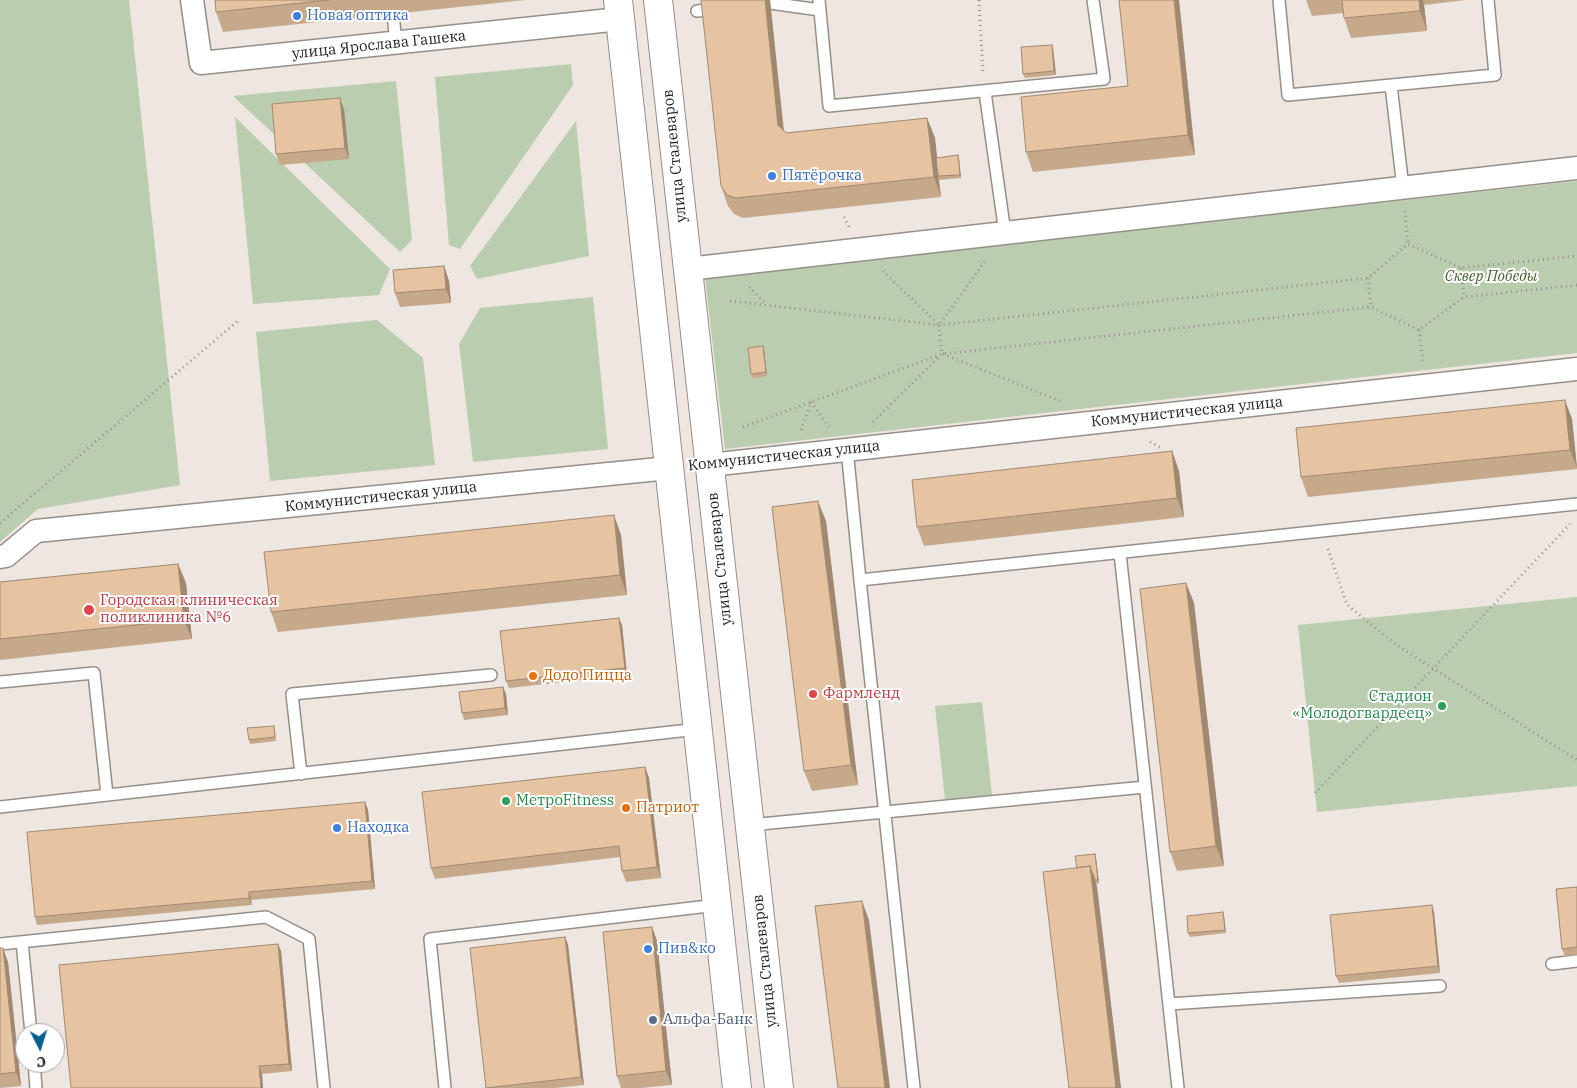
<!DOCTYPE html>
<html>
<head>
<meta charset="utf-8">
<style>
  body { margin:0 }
  #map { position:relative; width:1577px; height:1088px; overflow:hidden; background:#eee6e0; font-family:"IBM Plex Serif",serif }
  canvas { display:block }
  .north { position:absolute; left:15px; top:1023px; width:50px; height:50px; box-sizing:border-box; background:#fff; border:1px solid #a7a5a5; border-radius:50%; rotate:175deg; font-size:14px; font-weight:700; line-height:20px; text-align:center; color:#221f1d }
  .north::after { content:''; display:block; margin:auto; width:18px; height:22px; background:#045f8f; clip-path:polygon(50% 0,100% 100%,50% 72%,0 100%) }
</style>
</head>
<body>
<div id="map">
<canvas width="1577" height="1088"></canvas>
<div class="north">С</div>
</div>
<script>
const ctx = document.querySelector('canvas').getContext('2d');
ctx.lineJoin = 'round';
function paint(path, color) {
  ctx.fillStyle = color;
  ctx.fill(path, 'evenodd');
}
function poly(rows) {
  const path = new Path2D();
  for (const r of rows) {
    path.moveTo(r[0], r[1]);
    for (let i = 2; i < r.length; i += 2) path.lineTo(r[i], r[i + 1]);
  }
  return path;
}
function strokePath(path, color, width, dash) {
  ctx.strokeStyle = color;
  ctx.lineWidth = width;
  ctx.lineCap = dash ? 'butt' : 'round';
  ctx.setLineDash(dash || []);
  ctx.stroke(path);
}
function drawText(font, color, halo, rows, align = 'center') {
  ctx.font = font + ' "IBM Plex Serif",serif';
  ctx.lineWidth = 4;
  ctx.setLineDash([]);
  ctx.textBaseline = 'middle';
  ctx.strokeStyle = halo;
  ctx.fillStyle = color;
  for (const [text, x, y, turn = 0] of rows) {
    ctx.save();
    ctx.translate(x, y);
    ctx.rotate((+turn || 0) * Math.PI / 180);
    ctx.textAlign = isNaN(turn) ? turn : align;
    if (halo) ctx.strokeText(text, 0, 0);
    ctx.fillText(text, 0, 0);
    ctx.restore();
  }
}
const green = poly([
  [0,0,129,0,180,485,38,509,0,542],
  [571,64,573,85,460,249,449,245,435,77],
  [396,81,412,240,400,252,233,96],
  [235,117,390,269,379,295,253,304],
  [576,121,589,256,477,279,470,266],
  [1577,181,1577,353,725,449,705,278],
  [593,297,608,449,473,462,459,344,480,308],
  [377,320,423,358,435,465,270,481,256,332],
  [1577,597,1577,786,1317,812,1298,625],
  [982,702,992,795,945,800,935,706]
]);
const path = poly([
  [979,0,983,74],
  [1405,211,1408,244],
  [844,217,849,227],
  [1461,268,1464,297],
  [883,271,939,325,986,260],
  [1368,278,1371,307],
  [749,287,766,304],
  [730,301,939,325,1368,278,1408,244,1461,268,1577,256],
  [939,325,942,354],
  [1419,330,1423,361],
  [943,354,1060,401],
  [811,402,829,427],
  [873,422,940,356],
  [743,427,942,354,1371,307,1419,330,1464,297,1577,285],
  [801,430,811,403],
  [1150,442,1160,447],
  [0,523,239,320],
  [1328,549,1347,605,1398,646,1577,760],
  [1315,793,1570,524]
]);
const service = poly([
  [819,0,829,106,1104,79,1093,0],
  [1279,0,1288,95,1495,75,1488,0],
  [770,3,820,10],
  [697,11,708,10],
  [393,14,396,43],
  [1391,85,1403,188],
  [985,92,1005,233],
  [847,449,860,580],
  [1120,553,1178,1088],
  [0,682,94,673,107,795],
  [301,774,292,694,491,675],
  [0,807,698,729],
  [750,825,1145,787],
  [22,942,31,1033],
  [0,944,266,917,309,939,324,1088],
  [1552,964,1577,961],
  [1169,1004,1440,986],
  [34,1063,36,1088],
  [445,1088,430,939,717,905],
  [914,1088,860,580,1577,504]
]);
const minor = poly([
  [192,0,201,63,620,19],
  [688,269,1577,168],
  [710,465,1577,369],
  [0,557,6,556,36,531,669,468]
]);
const secondary = poly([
  [618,0,737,1088],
  [658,0,779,1088]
]);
const wall = poly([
  [215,0,525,0,223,32,216,12],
  [770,0,784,130,786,133,927,118,935,138,937,158,958,155,959,159,961,178,939,180,939,179,941,197,743,218,734,214,728,206,721,186],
  [1179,0,1195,155,1033,172,1026,152,1128,86],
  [1306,0,1466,0,1424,5,1427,31,1351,38,1344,18,1344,13,1312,16],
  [1052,45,1053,48,1056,75,1025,78,1023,74],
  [344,109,349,159,280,165,276,154],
  [444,266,449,281,451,303,400,307,395,293],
  [763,346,764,350,767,376,752,378,751,374],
  [1572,419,1577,469,1308,497,1301,477],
  [1172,451,1179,471,1184,517,924,546,917,527],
  [826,521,858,785,812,791,804,771],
  [621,535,627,595,278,632,271,612],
  [178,564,186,583,192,639,0,660,0,582],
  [1186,583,1194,603,1224,866,1177,871,1170,852],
  [622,625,627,675,509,688,506,681],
  [503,687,506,694,508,715,464,720,462,713],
  [274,726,275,729,276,741,250,744,249,740],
  [645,767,649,778,661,878,626,882,622,871,620,857,435,879,431,868],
  [365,802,368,810,375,889,251,900,252,905,37,925,35,917],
  [1095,854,1096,858,1099,883,1096,884,1121,1088,1069,1088],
  [1577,887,1577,955,1565,956,1562,949],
  [1432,905,1434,912,1440,973,1339,983,1336,976],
  [1223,912,1224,916,1226,933,1190,937,1188,933],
  [652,927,657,941,672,1085,641,1088,621,1088,617,1076],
  [565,937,568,945,584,1085,555,1088,486,1088],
  [278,944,281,951,292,1071,262,1074,263,1088,71,1088],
  [0,948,8,962,21,1086,0,1088]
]);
const shadedWall = poly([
  [765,0,770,0,785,145,778,125],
  [1174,0,1179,0,1195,155,1188,135],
  [1419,0,1423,0,1424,5,1427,31,1420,11],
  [1052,45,1053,48,1056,75,1054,71],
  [340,98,344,109,349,159,345,148],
  [927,118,935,138,939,176,938,176,941,197,934,177],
  [958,155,959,159,961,178,960,175],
  [444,266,449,281,451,303,446,289],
  [763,346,764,350,767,376,766,372],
  [1565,400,1572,419,1577,468,1570,450],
  [1172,451,1179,471,1184,517,1177,498],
  [818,501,826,521,858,785,851,765],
  [614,515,621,535,627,595,620,575],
  [178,564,186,583,192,639,184,620],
  [1186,583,1194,603,1224,866,1216,846],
  [619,618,622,625,627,675,625,668],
  [503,687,506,694,508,715,505,708],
  [645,767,649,778,661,878,657,867],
  [365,802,368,810,375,889,372,881],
  [1095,854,1096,858,1099,883,1098,880],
  [1090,866,1097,886,1121,1088,1116,1088],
  [249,892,251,900,252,905,249,898],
  [862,901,869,920,890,1088,885,1088],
  [1432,905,1434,912,1440,973,1438,966],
  [1223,912,1224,916,1226,933,1225,930],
  [652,927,657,941,672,1085,666,1071],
  [565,937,568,945,584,1085,581,1077],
  [278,944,281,951,292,1071,289,1064],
  [3,948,8,962,21,1086,16,1072],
  [259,1066,262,1074,263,1088,261,1088]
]);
const building = poly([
  [215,0,329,0,216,12,215,0],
  [701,0,765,0,778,125,786,133,927,118,934,177,736,198,727,195,721,186,701,0],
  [1119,0,1174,0,1188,135,1026,152,1021,97,1128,86,1119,0],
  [1342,0,1419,0,1420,11,1344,18,1342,0],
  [1052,45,1054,71,1023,74,1021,47,1052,45],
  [340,98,345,148,276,154,272,104,340,98],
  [958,155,960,175,938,176,936,158,958,155],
  [444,266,446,289,395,293,393,270,444,266],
  [763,346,766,372,751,374,748,348,763,346],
  [1565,400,1570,450,1301,477,1296,428,1565,400],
  [1172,451,1177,498,917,527,912,480,1172,451],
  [818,501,851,765,804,771,772,507,818,501],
  [614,515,620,575,271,612,264,552,614,515],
  [178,564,184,620,0,639,0,582,178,564],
  [1186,583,1216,846,1170,852,1140,589,1186,583],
  [619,618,625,668,506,681,500,631,619,618],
  [503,687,505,708,462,713,459,692,503,687],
  [274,726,275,737,249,740,247,728,274,726],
  [645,767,657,867,622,871,619,846,431,868,422,792,645,767],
  [365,802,372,881,249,892,249,898,35,917,27,832,365,802],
  [1095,854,1098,880,1095,880,1090,866,1077,868,1075,856,1095,854],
  [1090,866,1116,1088,1069,1088,1043,872,1090,866],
  [1577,887,1577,947,1562,949,1556,889,1577,887],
  [862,901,885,1088,838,1088,815,906,862,901],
  [1432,905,1438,966,1336,976,1330,915,1432,905],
  [1223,912,1225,930,1188,933,1187,916,1223,912],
  [652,927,666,1071,617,1076,603,932,652,927],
  [565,937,581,1077,486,1088,470,948,565,937],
  [278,944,289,1064,259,1066,261,1088,71,1088,59,965,278,944],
  [0,948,3,948,16,1072,0,1074,0,948]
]);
const markers = [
  [297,16,5,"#3f7fe0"],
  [772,176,5,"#3f7fe0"],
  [89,610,6,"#e0444e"],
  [533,676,5,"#e8710a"],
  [813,694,5,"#e0444e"],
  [1442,706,5,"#2e9e5b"],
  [506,801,5,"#2e9e5b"],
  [626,808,5,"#e8710a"],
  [337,828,5,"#3f7fe0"],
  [648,949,5,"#3f7fe0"],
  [653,1020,5,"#5c6f8a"]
];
const shopNames = [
  ["Новая оптика",307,16],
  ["Пятёрочка",782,176],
  ["Находка",347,828],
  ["Пив&ко",658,949]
];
const streetNames = [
  ["улица Ярослава Гашека",379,45,-6],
  ["улица Сталеваров",675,156,-96],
  ["Коммунистическая улица",1187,412,-6],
  ["Коммунистическая улица",784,456,-6],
  ["Коммунистическая улица",381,497,-6],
  ["улица Сталеваров",720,559,-96],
  ["улица Сталеваров",765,961,-96]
];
const parkNames = [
  ["Сквер Победы",1491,277]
];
const healthNames = [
  ["Городская клиническая",100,601],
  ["поликлиника №6",100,618],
  ["Фармленд",823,694]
];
const foodNames = [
  ["Додо Пицца",543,676],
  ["Патриот",636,808]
];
const leisureNames = [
  ["Стадион",1432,697],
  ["«Молодогвардеец»",1432,714],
  ["МетроFitness",516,801,"left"]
];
const serviceNames = [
  ["Альфа-Банк",663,1020]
];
paint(green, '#bacdae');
strokePath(service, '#968f89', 14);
strokePath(minor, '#968f89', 25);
strokePath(secondary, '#968f89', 30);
strokePath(path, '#97918d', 3, [1, 4]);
strokePath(service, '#fff', 11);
strokePath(minor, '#fff', 22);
strokePath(secondary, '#fff', 28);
paint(wall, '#c6a98b');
paint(shadedWall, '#a18971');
paint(building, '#e6c4a2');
strokePath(building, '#a18971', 1);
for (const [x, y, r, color] of markers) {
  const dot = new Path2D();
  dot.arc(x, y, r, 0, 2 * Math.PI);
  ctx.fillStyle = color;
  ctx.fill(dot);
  strokePath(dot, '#fff', 2);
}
drawText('15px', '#366cbe', '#fff', shopNames, 'left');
drawText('15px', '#221f1d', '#fff', streetNames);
drawText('italic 15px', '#43622b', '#fff', parkNames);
drawText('15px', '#be3a42', '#fff', healthNames, 'left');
drawText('15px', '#c56008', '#fff', foodNames, 'left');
drawText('15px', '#27864d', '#fff', leisureNames, 'right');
drawText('15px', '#4e5e75', '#fff', serviceNames, 'left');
</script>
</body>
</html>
